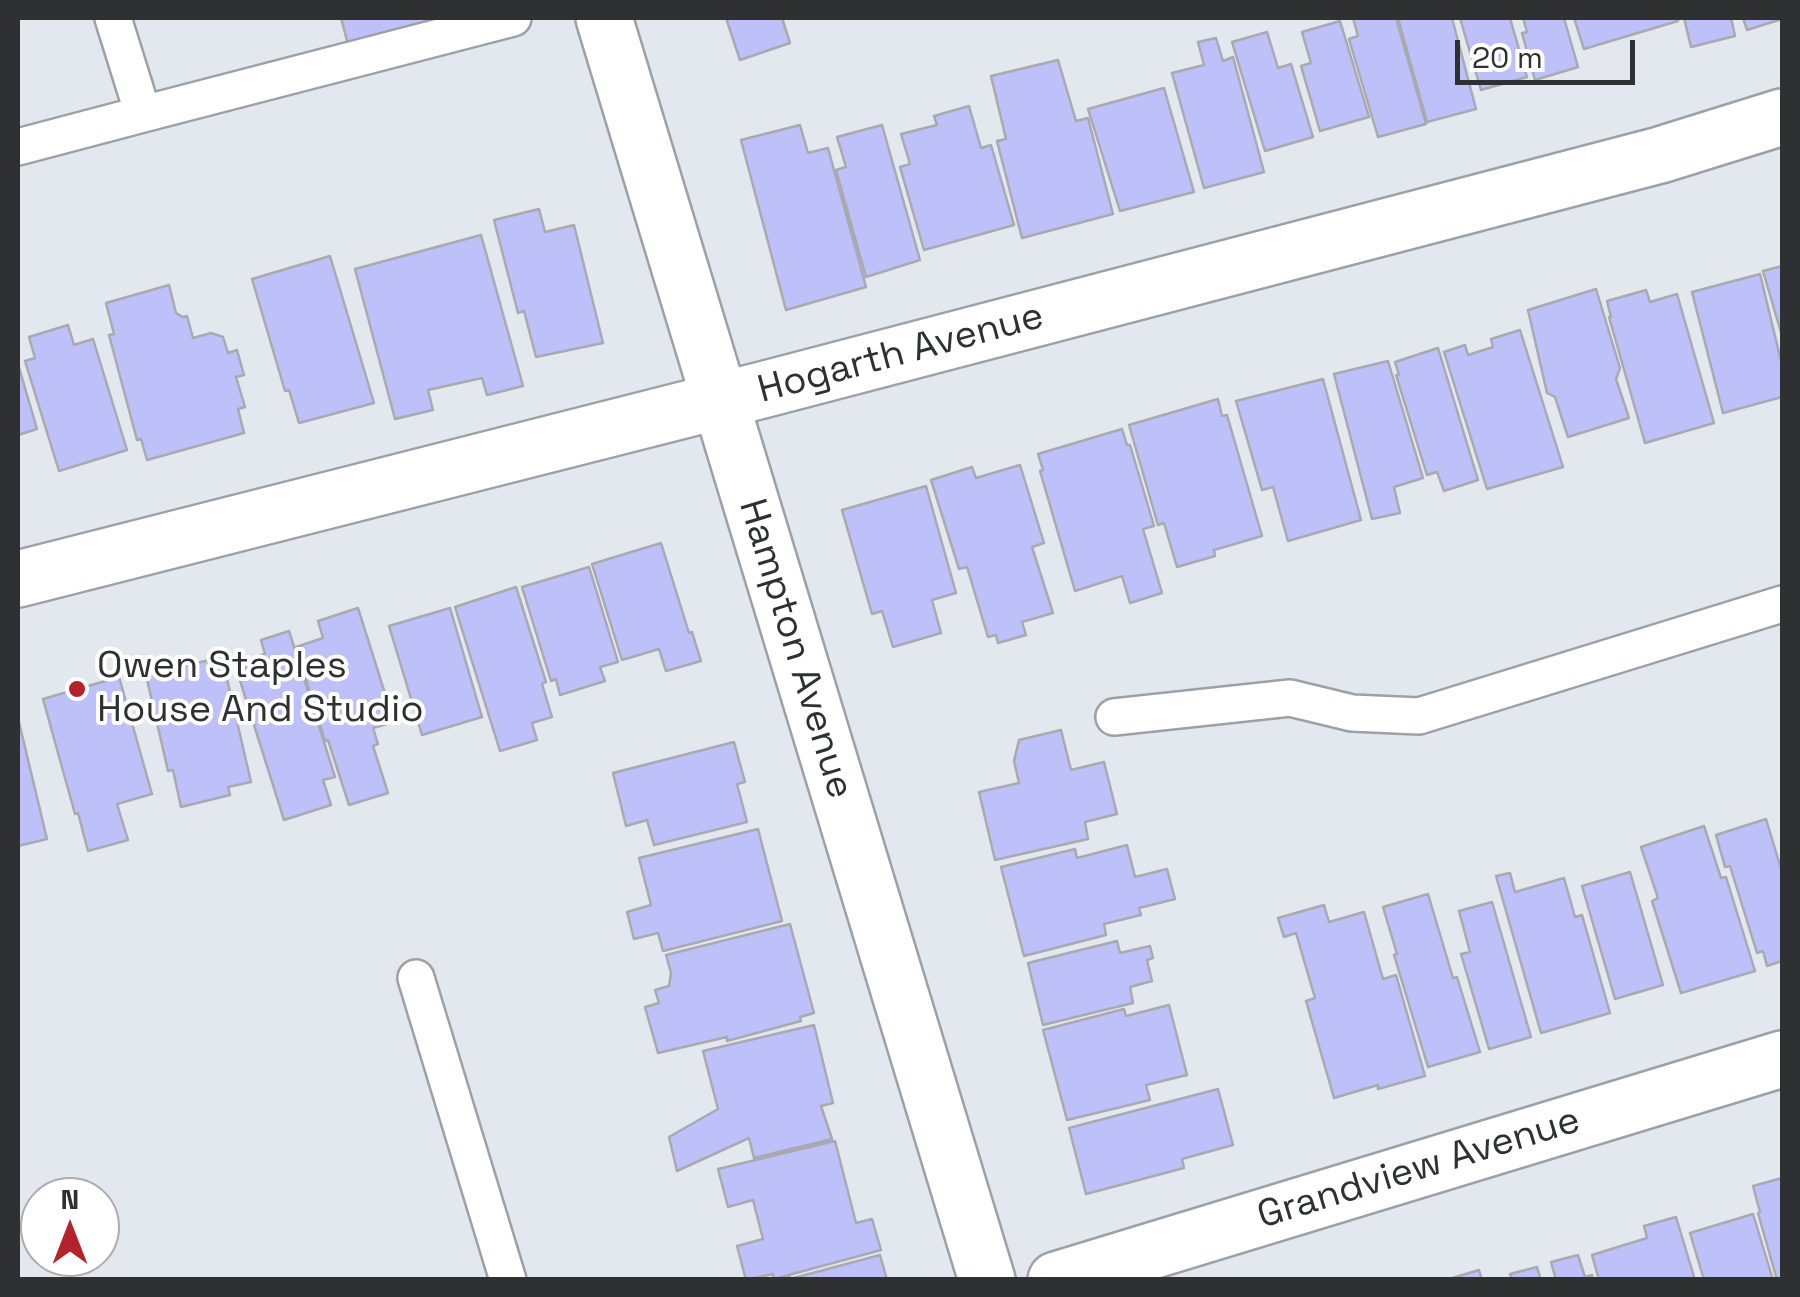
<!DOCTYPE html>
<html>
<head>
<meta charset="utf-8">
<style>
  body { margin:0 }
  #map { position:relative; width:1800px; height:1297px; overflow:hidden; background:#e2e8ee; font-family:"Space Grotesk",sans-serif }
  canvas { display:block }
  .frame { position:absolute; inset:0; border:20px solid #2e3032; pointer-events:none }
  .north { position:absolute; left:20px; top:1177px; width:100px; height:100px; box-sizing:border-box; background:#fff; border:2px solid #abacad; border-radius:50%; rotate:0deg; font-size:28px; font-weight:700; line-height:40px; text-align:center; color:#2e3032 }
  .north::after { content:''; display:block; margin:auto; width:35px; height:45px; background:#b4222c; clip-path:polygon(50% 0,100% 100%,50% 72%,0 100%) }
  .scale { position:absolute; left:1455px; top:40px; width:180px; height:45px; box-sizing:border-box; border:5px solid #2e3032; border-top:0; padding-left:12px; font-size:30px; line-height:35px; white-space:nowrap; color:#2e3032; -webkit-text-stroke:8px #fff; paint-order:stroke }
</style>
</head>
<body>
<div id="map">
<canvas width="1800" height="1297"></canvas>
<div class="frame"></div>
<div class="north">N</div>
<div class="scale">20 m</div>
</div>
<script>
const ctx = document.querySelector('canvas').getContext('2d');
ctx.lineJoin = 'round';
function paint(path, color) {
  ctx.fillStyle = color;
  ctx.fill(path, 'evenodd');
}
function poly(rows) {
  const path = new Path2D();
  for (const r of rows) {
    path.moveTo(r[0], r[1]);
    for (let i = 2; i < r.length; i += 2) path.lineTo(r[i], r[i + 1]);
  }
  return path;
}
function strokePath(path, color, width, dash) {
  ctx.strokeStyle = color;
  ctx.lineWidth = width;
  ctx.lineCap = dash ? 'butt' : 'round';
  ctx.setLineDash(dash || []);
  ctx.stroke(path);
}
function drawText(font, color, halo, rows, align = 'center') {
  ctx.font = font + ' "Space Grotesk",sans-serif';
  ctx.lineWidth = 8;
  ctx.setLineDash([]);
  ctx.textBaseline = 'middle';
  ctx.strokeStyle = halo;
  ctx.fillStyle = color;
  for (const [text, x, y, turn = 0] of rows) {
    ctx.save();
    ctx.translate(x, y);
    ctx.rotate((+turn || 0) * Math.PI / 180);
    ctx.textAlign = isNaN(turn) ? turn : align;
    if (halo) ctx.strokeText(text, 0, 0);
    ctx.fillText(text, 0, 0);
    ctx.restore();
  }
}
const building = poly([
  [341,18,472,18,349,48,341,18],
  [726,18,782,18,790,43,740,60,726,18],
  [1353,18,1396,18,1426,124,1378,137,1349,39,1358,36,1353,18],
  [1398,18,1452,18,1476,109,1427,122,1398,18],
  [1460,18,1510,18,1527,77,1481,90,1460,18],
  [1523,18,1564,18,1578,67,1535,80,1522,33,1527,32,1523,18],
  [1574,18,1677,18,1678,21,1584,49,1574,18],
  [1684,18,1731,18,1735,36,1691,47,1684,18],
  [1743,18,1782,18,1782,19,1747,30,1743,18],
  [1340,21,1369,117,1320,131,1301,66,1311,63,1302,32,1340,21],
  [1267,32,1278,68,1291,64,1313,137,1265,151,1232,42,1267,32],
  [1216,38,1223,61,1233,57,1264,172,1204,188,1172,73,1204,65,1198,42,1216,38],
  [1058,60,1076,121,1088,118,1113,214,1022,238,997,141,1006,139,991,76,1058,60],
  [1164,88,1194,192,1120,211,1088,109,1164,88],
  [969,106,981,148,991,145,1014,225,924,250,900,167,910,164,901,134,937,125,934,116,969,106],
  [800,125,808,153,828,148,866,287,786,310,741,140,800,125],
  [882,125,920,260,866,277,836,170,846,167,837,137,882,125],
  [539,209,545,232,574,225,603,343,536,357,524,311,518,313,494,220,539,209],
  [481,235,523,386,487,395,482,378,428,390,433,410,395,419,355,269,481,235],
  [330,256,374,403,299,423,289,390,285,391,252,279,330,256],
  [1782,266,1782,336,1763,271,1782,266],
  [1760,274,1782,365,1782,397,1723,413,1692,292,1760,274],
  [169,285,176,313,183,317,187,316,193,338,211,333,223,337,228,353,237,350,244,375,236,377,245,407,238,409,244,433,147,460,141,439,137,440,109,335,114,334,106,303,169,285],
  [1596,289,1620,368,1616,379,1629,418,1568,437,1555,397,1547,393,1528,310,1596,289],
  [1646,290,1650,302,1677,294,1714,423,1645,443,1609,317,1611,317,1607,301,1646,290],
  [68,325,74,345,93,339,127,450,59,471,25,361,35,358,29,337,68,325],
  [1520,330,1563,467,1487,489,1444,352,1465,345,1468,355,1493,347,1491,339,1520,330],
  [1438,348,1478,480,1444,491,1437,472,1427,475,1396,375,1399,375,1395,362,1438,348],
  [1388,361,1423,478,1394,487,1400,513,1372,519,1334,374,1388,361],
  [18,364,37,429,18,435,18,364],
  [1323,379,1361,520,1288,541,1273,487,1262,490,1236,401,1323,379],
  [1218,399,1222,416,1227,415,1262,536,1214,550,1215,556,1177,567,1164,523,1158,525,1129,425,1218,399],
  [1122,429,1127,445,1130,445,1154,526,1143,529,1162,593,1130,603,1122,576,1075,591,1040,471,1043,470,1038,454,1122,429],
  [1020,465,1044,543,1032,547,1053,613,1022,622,1026,635,998,643,996,635,988,637,967,567,959,569,931,480,972,467,976,478,1020,465],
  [926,486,956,593,932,600,941,633,893,647,882,611,872,614,842,510,926,486],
  [661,543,689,633,692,632,701,661,666,671,659,649,622,660,592,564,661,543],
  [589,567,618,662,600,667,605,681,560,695,556,679,551,681,522,587,589,567],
  [516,587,546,682,542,684,552,717,532,723,537,740,500,751,455,607,516,587],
  [358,608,394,722,373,728,378,744,373,746,388,793,349,805,328,740,325,741,296,647,323,638,318,621,358,608],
  [450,608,482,717,422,735,389,626,450,608],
  [289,631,335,777,323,780,331,805,284,820,237,671,245,668,243,661,265,654,261,640,289,631],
  [222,657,251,782,228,787,230,795,181,807,173,770,168,771,146,675,222,657],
  [119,677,152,794,117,804,128,840,88,851,78,813,75,814,43,699,119,677],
  [18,718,47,839,18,846,18,718],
  [1061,730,1071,770,1104,762,1117,814,1085,822,1088,839,995,860,979,792,1019,783,1014,761,1019,740,1061,730],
  [734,742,745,782,737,784,747,822,654,845,647,820,626,826,613,773,734,742],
  [1766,819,1782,872,1782,961,1767,966,1763,951,1757,953,1730,866,1725,867,1716,835,1766,819],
  [1704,826,1721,878,1726,877,1755,971,1681,993,1652,901,1658,898,1641,847,1704,826],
  [758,829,782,921,663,951,658,933,634,939,627,912,651,905,639,858,758,829],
  [1127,845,1135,877,1167,869,1175,899,1139,908,1141,915,1104,924,1106,935,1024,956,1001,867,1075,849,1077,858,1127,845],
  [1630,872,1663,985,1615,999,1582,886,1630,872],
  [1510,873,1515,892,1564,878,1575,917,1582,915,1610,1013,1541,1033,1496,876,1510,873],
  [1428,894,1453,978,1457,977,1480,1052,1428,1067,1394,955,1397,954,1383,907,1428,894],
  [1492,902,1531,1037,1489,1049,1461,954,1470,952,1459,911,1492,902],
  [1324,905,1329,922,1364,912,1383,979,1396,975,1425,1076,1378,1089,1378,1085,1334,1098,1306,1001,1315,998,1296,933,1284,937,1278,918,1324,905],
  [790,924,814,1013,800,1017,801,1021,727,1041,727,1037,658,1053,645,1007,659,1003,655,990,669,986,671,973,666,955,790,924],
  [1117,941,1120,953,1150,946,1153,958,1147,960,1152,981,1130,987,1133,1003,1043,1025,1028,963,1117,941],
  [1169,1005,1187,1075,1146,1085,1150,1100,1067,1120,1043,1030,1124,1009,1126,1016,1169,1005],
  [814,1025,833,1103,821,1106,832,1139,754,1158,749,1138,677,1171,669,1137,718,1109,703,1051,814,1025],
  [1218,1089,1233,1145,1182,1159,1184,1168,1086,1194,1069,1128,1218,1089],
  [835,1141,856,1223,872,1219,881,1250,774,1279,773,1274,746,1280,737,1246,763,1239,753,1200,728,1207,718,1169,835,1141],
  [1782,1178,1782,1280,1777,1280,1758,1213,1760,1212,1753,1186,1782,1178],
  [1753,1214,1773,1280,1704,1280,1690,1233,1753,1214],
  [1676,1217,1695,1280,1599,1280,1592,1255,1647,1238,1644,1226,1676,1217],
  [880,1255,887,1280,782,1280,790,1277,790,1279,880,1255],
  [1578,1255,1585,1277,1592,1275,1593,1280,1556,1280,1551,1262,1578,1255],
  [1537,1267,1541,1280,1512,1280,1510,1274,1537,1267],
  [1479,1270,1482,1280,1446,1280,1479,1270]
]);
const service = poly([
  [113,18,143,114,513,18],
  [18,147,143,114],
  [1114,717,1290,698,1352,713,1419,716,1782,604],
  [416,978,508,1280]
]);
const minor = poly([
  [604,18,987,1280],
  [18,579,766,389,1660,155,1782,117],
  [1056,1280,1782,1059]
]);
const markers = [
  [77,689,10,"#b4222c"]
];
const streetNames = [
  ["Hogarth Avenue",901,354,-15],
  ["Hampton Avenue",795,649,73],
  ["Grandview Avenue",1419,1169,-17]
];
const poiNames = [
  ["Owen Staples",97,667],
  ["House And Studio",97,711]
];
paint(building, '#bec0fa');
strokePath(building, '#a9a9b0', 2.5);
strokePath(service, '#9ca1a7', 40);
strokePath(minor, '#9ca1a7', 60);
strokePath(service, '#fff', 35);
strokePath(minor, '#fff', 55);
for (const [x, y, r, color] of markers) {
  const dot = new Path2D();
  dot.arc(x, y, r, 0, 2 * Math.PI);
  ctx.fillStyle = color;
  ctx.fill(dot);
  strokePath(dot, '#fff', 4);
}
drawText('38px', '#2e3032', '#fff', streetNames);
drawText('38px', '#2e3032', '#fff', poiNames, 'left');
</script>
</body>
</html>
